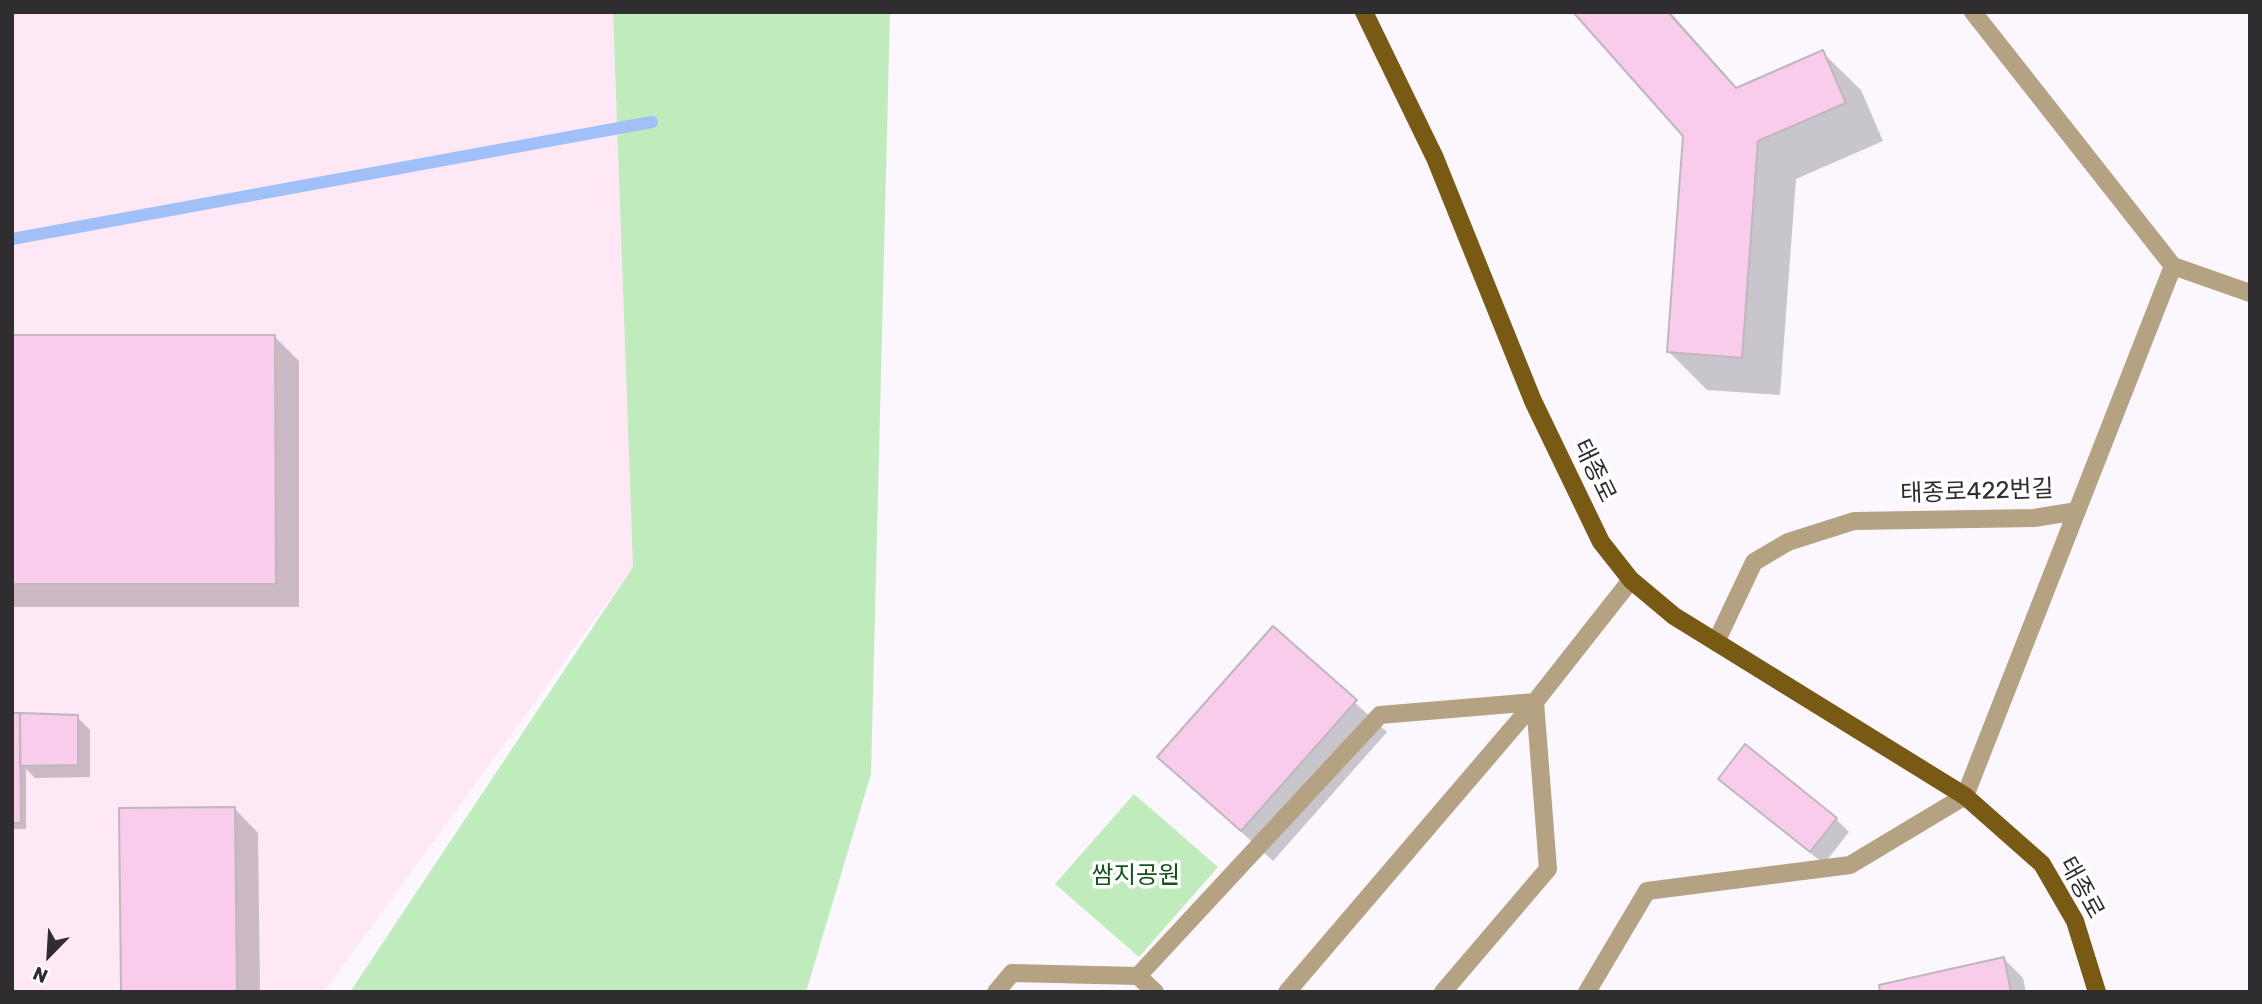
<!DOCTYPE html>
<html>
<head>
<meta charset="utf-8">
<style>
  body { margin:0 }
  #map { position:relative; width:2262px; height:1004px; overflow:hidden; background:#fcf7ff; font-family:Rubik,sans-serif }
  canvas { display:block }
  .frame { position:absolute; inset:0; border:14px solid #2f2d30; pointer-events:none }
  .north { position:absolute; left:14px; top:920px; width:70px; height:70px; -webkit-text-stroke:5px #fff; paint-order:stroke; rotate:204deg; font-size:19px; font-weight:700; line-height:28px; text-align:center; color:#2f2d30 }
  .north::after { content:''; display:block; margin:auto; width:24px; height:32px; background:#2f2d30; clip-path:polygon(50% 0,100% 100%,50% 72%,0 100%) }
</style>
</head>
<body>
<div id="map">
<canvas width="2262" height="1004"></canvas>
<div class="frame"></div>
<div class="north">N</div>
</div>
<script>
const ctx = document.querySelector('canvas').getContext('2d');
ctx.lineJoin = 'round';
function paint(path, color) {
  ctx.fillStyle = color;
  ctx.fill(path, 'evenodd');
}
function poly(rows) {
  const path = new Path2D();
  for (const r of rows) {
    path.moveTo(r[0], r[1]);
    for (let i = 2; i < r.length; i += 2) path.lineTo(r[i], r[i + 1]);
  }
  return path;
}
function strokePath(path, color, width, dash) {
  ctx.strokeStyle = color;
  ctx.lineWidth = width;
  ctx.lineCap = dash ? 'butt' : 'round';
  ctx.setLineDash(dash || []);
  ctx.stroke(path);
}
function drawText(font, color, halo, rows, align = 'center') {
  ctx.font = font + ' Rubik,"Noto Sans KR",sans-serif';
  ctx.lineWidth = 7;
  ctx.setLineDash([]);
  ctx.textBaseline = 'middle';
  ctx.strokeStyle = halo;
  ctx.fillStyle = color;
  for (const [text, x, y, turn = 0] of rows) {
    ctx.save();
    ctx.translate(x, y);
    ctx.rotate((+turn || 0) * Math.PI / 180);
    ctx.textAlign = isNaN(turn) ? turn : align;
    if (halo) ctx.strokeText(text, 0, 0);
    ctx.fillText(text, 0, 0);
    ctx.restore();
  }
}
const industrial = poly([
  [12,12,613,12,633,567,324,992,12,992]
]);
const green = poly([
  [613,12,890,12,871,774,806,992,350,992,633,567],
  [1134,794,1218,867,1139,957,1055,884]
]);
const shadow = poly([
  [1576,12,1670,12,1738,89,1822,52,1861,90,1883,141,1796,179,1780,395,1707,390,1669,352,1685,135],
  [12,337,275,337,299,361,299,607,12,607],
  [1273,628,1387,732,1273,861,1159,757],
  [12,715,77,717,90,730,90,777,35,778,26,769,26,829,12,829],
  [1720,779,1836,819,1849,832,1824,864],
  [234,808,258,833,260,992,123,992],
  [2004,959,2023,978,2026,992,1882,992]
]);
const stream = poly([
  [12,239,652,122]
]);
const building = poly([
  [1573,12,1668,12,1736,88,1823,50,1846,103,1758,141,1742,358,1667,352,1683,136,1573,12],
  [12,335,275,335,276,584,12,584,12,335],
  [1273,626,1357,700,1241,831,1157,757,1273,626],
  [12,713,20,713,21,823,12,823,12,713],
  [20,713,78,715,78,765,20,766,20,713],
  [1745,744,1837,818,1810,852,1718,779,1745,744],
  [235,807,237,992,121,992,119,808,235,807],
  [2004,957,2011,992,1880,992,1879,985,2004,957]
]);
const minor = poly([
  [1973,12,2173,266,2250,293],
  [1716,642,1754,562,1788,542,1854,521,2034,518,2077,511],
  [1138,976,1155,992],
  [996,992,1012,973,1138,976,1380,715,1535,702,1548,869,1443,992],
  [1287,992,1535,702,1631,580],
  [1587,992,1647,891,1850,865,1965,796,2173,266]
]);
const major = poly([
  [1364,12,1435,158,1533,401,1601,542,1631,580,1674,616,1965,796,2042,864,2075,921,2097,992]
]);
const streetNames = [
  ["태종로",1594,471,64],
  ["태종로422번길",1977,492,-2],
  ["태종로",2081,888,61]
];
const parkNames = [
  ["쌈지공원",1136,876]
];
paint(industrial, '#fee8f6');
paint(green, '#bfebbd');
paint(shadow, '#0003');
strokePath(stream, '#a0c0f7', 12);
paint(building, '#f9ccec');
strokePath(building, '#bfb7bd', 2);
strokePath(minor, '#b4a282', 18);
strokePath(major, '#795a14', 18);
drawText('24px', '#2f2d30', '#fff', streetNames);
drawText('24px', '#135318', '#fff', parkNames);
</script>
</body>
</html>
